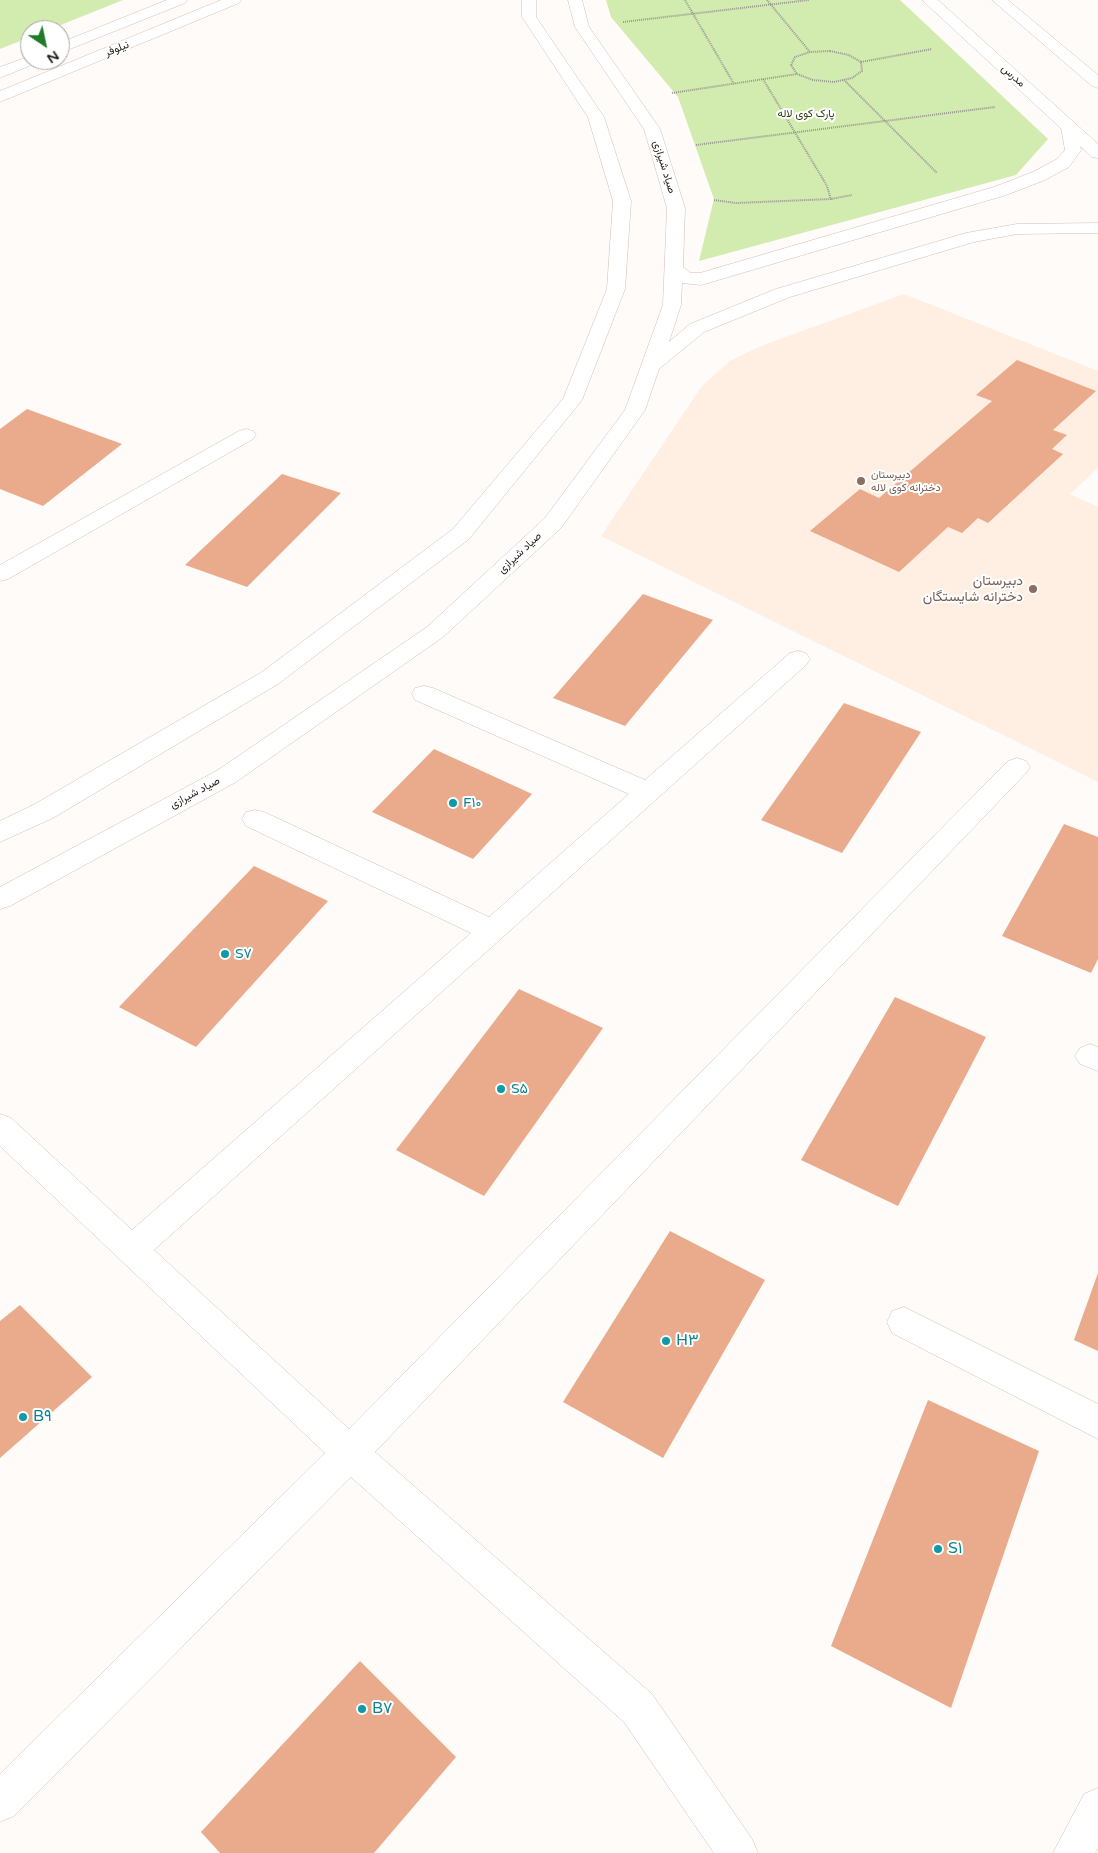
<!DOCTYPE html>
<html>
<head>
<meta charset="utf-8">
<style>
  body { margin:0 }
  #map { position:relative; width:1098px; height:1853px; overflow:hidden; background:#fefbf9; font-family:"Varela Round",sans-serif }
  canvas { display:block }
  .north { position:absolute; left:20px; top:20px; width:50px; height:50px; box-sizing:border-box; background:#fff; border:1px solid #a7a4a3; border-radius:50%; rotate:146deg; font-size:14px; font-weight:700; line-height:20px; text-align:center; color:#231c19 }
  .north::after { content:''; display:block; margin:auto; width:18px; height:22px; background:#1f7a2a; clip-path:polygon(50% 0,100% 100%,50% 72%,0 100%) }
</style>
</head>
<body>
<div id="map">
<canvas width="1098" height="1853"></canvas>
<div class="north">N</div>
</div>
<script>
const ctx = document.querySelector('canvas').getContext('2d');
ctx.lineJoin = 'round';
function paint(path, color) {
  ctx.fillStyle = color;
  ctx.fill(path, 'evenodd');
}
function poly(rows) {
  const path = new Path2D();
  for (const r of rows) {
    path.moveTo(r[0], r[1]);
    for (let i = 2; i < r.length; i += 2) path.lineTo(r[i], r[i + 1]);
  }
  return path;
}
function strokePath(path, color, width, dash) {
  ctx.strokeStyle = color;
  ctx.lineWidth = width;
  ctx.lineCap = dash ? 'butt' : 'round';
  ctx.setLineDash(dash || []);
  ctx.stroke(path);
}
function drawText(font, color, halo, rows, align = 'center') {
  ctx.font = font + ' "Varela Round",Vazirmatn,sans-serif';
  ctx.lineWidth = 4;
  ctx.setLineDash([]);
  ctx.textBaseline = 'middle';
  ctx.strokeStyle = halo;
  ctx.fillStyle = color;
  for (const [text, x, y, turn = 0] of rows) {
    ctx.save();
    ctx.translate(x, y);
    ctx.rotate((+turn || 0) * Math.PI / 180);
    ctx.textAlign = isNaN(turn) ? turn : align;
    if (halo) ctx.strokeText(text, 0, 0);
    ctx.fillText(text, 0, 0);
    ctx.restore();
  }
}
const education = poly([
  [904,294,1098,371,1098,468,1070,494,1098,507,1098,782,601,536,702,386,730,361,761,346]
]);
const green = poly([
  [0,0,123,0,48,30,30,30,30,37,0,49],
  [606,0,900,0,1048,139,1016,175,699,261,714,199,678,97,611,17]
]);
const building = poly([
  [1017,360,1096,391,1053,430,1067,435,1052,449,1063,454,988,523,978,518,962,533,948,527,899,572,810,531,860,489,879,498,992,401,976,395],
  [27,409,122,444,43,506,0,489,0,429],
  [282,474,341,493,247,587,185,565],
  [643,594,713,620,625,726,553,698],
  [844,703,921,732,842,853,761,820],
  [434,749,532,794,473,859,372,812],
  [1064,824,1098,837,1098,959,1091,973,1002,936],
  [254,866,328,901,196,1047,119,1007],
  [519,989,603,1028,484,1196,396,1150],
  [895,997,986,1037,898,1206,801,1160],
  [670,1231,765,1280,663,1458,563,1402],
  [1098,1273,1098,1351,1074,1340],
  [20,1305,92,1377,0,1458,0,1321],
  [928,1400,1039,1451,951,1708,831,1646],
  [360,1661,456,1757,374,1853,220,1853,201,1832]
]);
const path = poly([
  [685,0,734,84],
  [767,0,810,52],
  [623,22,809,0],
  [830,51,849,55,861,62,862,71,852,78,834,82,813,80,797,74,791,65,795,57,810,52,830,51],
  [861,62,932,49],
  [763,79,827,186,831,200],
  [844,80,937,173],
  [672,93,797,74],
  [696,145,995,107],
  [714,200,736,203,831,199,852,195]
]);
const minor = poly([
  [522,0,536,0,536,17,604,117,631,201,625,289,582,400,469,539,278,684,53,818,0,842,0,821,35,804,262,672,453,529,563,399,607,289,613,201,588,117,522,17,522,0],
  [568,0,582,0,589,27,660,129,685,208,683,267,691,273,700,273,994,187,1033,172,1057,159,1065,150,1061,127,1063,124,1069,122,1075,124,1077,127,1081,150,1069,167,1045,180,1006,195,708,283,701,285,682,283,681,305,669,342,690,324,776,289,966,233,1017,224,1098,223,1098,233,1017,234,974,242,790,297,704,332,659,369,645,410,561,528,443,637,236,782,10,906,0,909,0,887,218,770,427,627,545,518,625,410,663,305,667,208,644,129,575,27,568,0],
  [246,429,253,431,256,435,253,439,8,579,0,581,0,565,239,431,246,429],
  [798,651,806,653,810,659,806,665,154,1250,349,1429,1008,761,1017,758,1026,761,1030,767,1026,773,375,1452,652,1694,752,1839,758,1853,714,1853,624,1722,351,1477,14,1816,0,1822,0,1774,325,1453,0,1146,0,1114,11,1118,132,1230,471,933,246,826,242,819,246,812,255,810,264,812,489,917,629,794,415,700,412,694,415,688,424,686,433,688,645,780,790,653,798,651],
  [1090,1044,1098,1047,1098,1071,1080,1064,1075,1056,1080,1048,1090,1044],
  [904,1307,1098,1404,1098,1439,892,1333,887,1322,892,1311,904,1307],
  [1098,1788,1098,1848,1095,1853,1053,1853,1084,1794,1098,1788]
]);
const major = poly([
  [167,0,187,0,185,3,60,53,60,43,167,0],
  [221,0,241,0,239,3,0,102,0,91,221,0],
  [922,0,938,0,1098,144,1098,158,1092,157,922,0],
  [992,0,1008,0,1098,75,1098,88,1092,86,992,0],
  [30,56,30,60,39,60,36,63,0,78,0,67,30,56]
]);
const markers = [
  [861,481,5,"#8d6e63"],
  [1033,589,5,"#8d6e63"],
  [453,803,5,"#0f9aa8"],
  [225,954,5,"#0f9aa8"],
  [501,1089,5,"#0f9aa8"],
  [666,1341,5,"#0f9aa8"],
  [23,1417,5,"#0f9aa8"],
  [938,1549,5,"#0f9aa8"],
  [362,1709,5,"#0f9aa8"]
];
const farStreetnames = [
  ["نیلوفر",117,49,-22],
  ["مدرس",1013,76,42],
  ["صیاد شیرازی",664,167,73],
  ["صیاد شیرازی",520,553,-43],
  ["صیاد شیرازی",195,793,-28]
];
const farParknames = [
  ["پارک کوی لاله",806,114]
];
const farEducationnames = [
  ["دبیرستان",871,475],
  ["دخترانه کوی لاله",871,488]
];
const educationNames = [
  ["دبیرستان",1023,581],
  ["دخترانه شایستگان",1023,597]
];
const cultureNames = [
  ["F۱۰",463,803],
  ["S۷",235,954],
  ["S۵",511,1089]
];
const nearCulturenames = [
  ["H۳",676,1341],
  ["B۹",33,1417],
  ["S۱",948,1549],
  ["B۷",372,1709]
];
paint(education, '#ffeee2');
paint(green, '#d2ebaf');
paint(building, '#eaab8c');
strokePath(minor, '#d1bfb6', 1);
strokePath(major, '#d1bfb6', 1);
strokePath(path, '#9a9693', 2, [1, 1]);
paint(minor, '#fff');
paint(major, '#fff');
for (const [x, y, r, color] of markers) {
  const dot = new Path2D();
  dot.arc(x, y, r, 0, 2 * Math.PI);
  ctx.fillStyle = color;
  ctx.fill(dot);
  strokePath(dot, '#fff', 2);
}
drawText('11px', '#231c19', '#fff', farStreetnames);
drawText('11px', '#324216', '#fff', farParknames);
drawText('11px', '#785e54', '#fff', farEducationnames, 'left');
drawText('14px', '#785e54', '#fff', educationNames, 'right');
drawText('14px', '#0d838f', '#fff', cultureNames, 'left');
drawText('16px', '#0d838f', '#fff', nearCulturenames, 'left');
</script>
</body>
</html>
